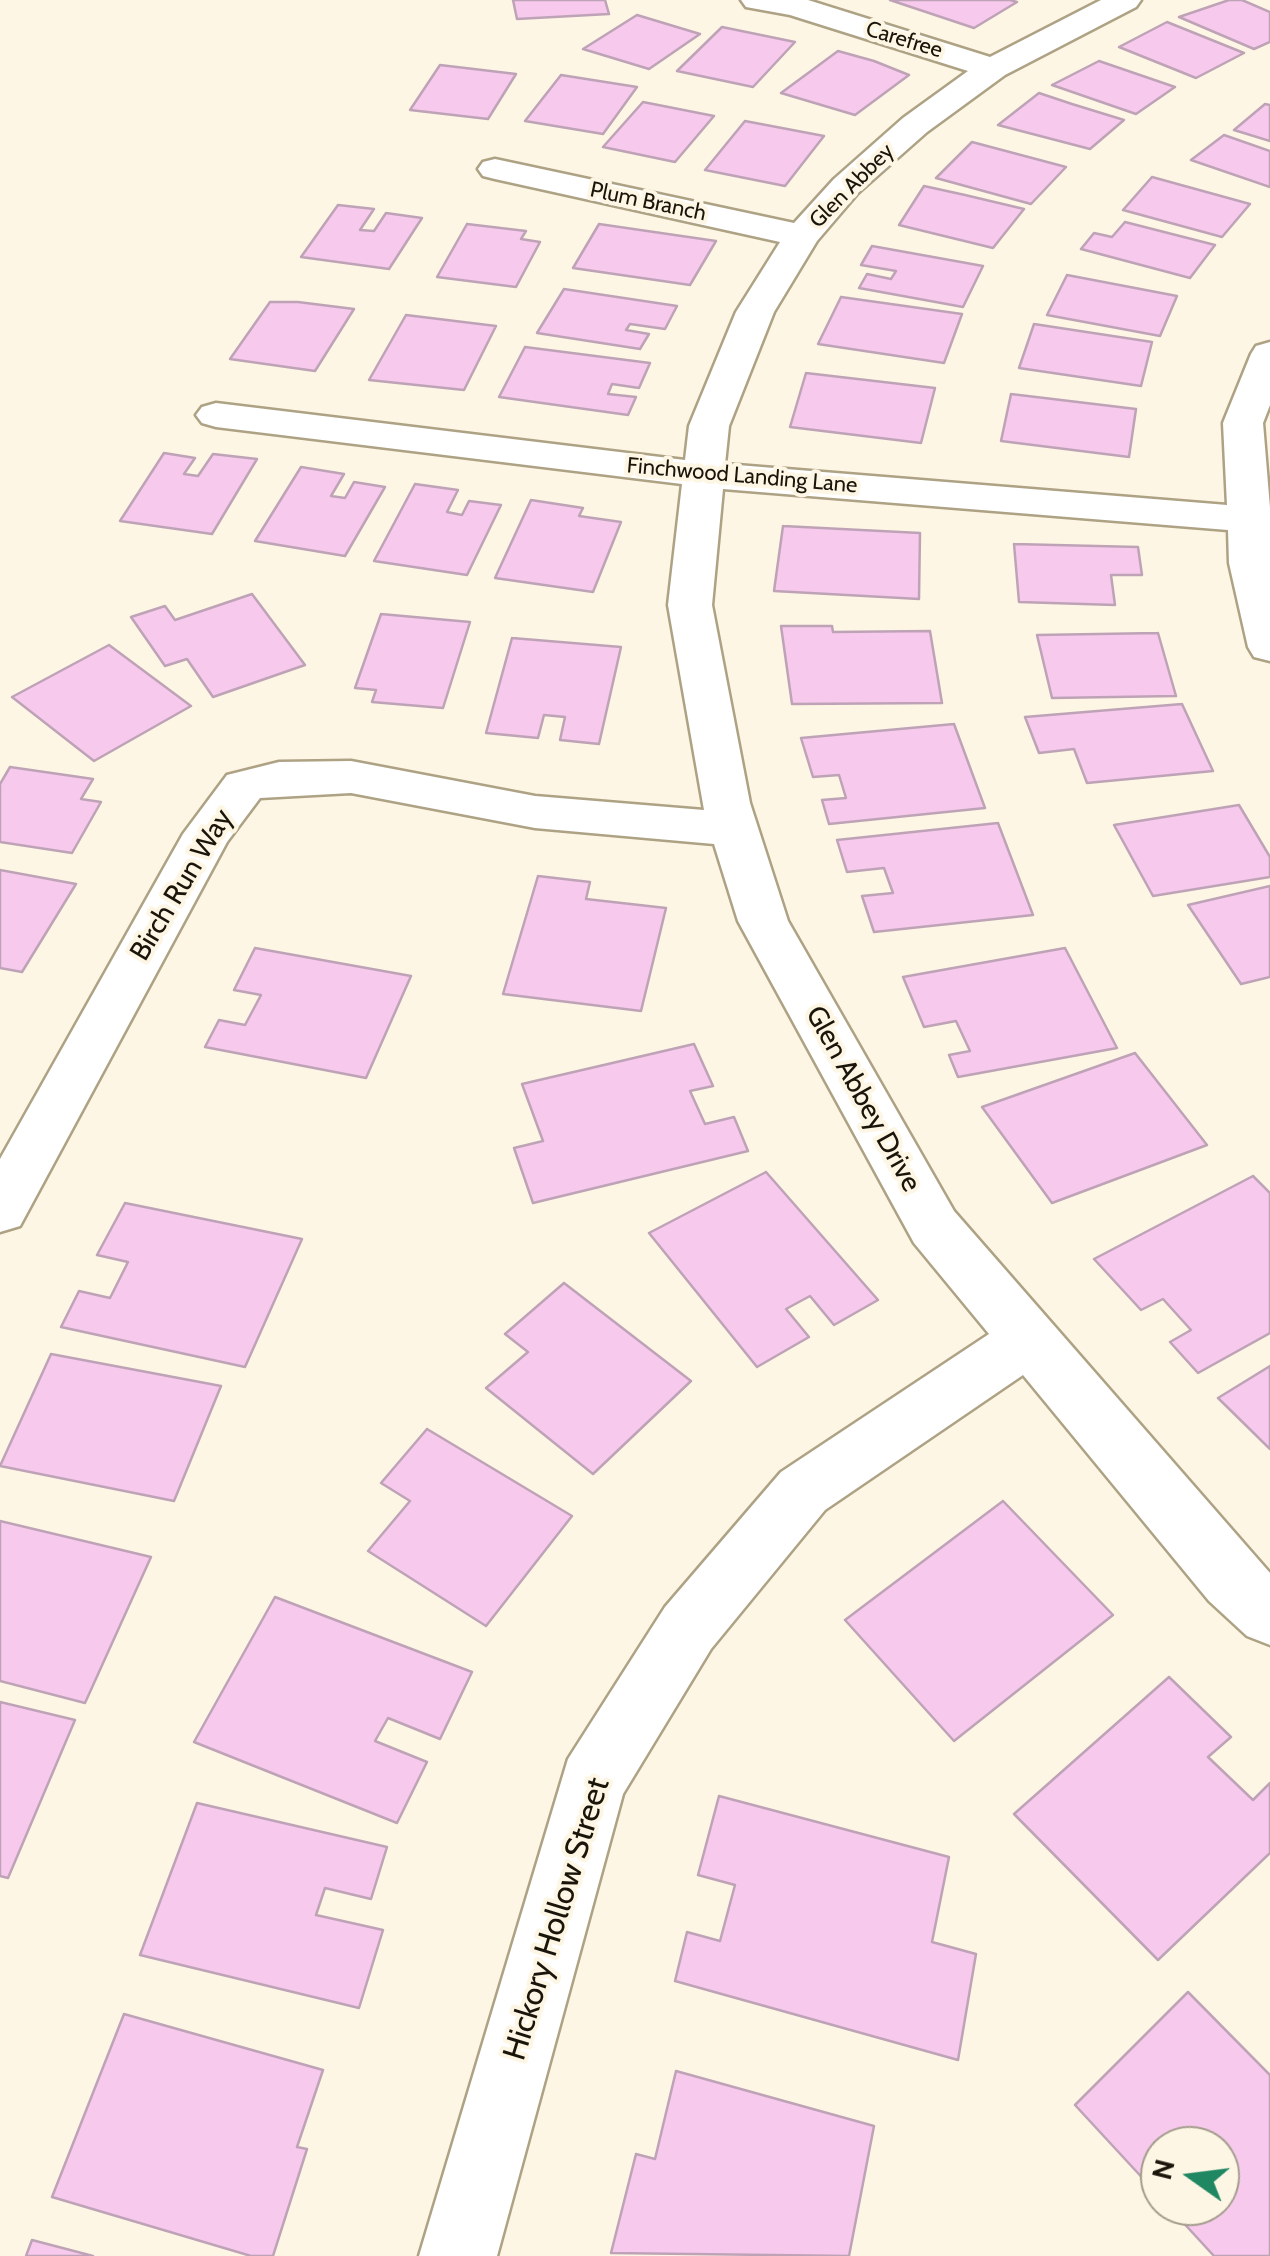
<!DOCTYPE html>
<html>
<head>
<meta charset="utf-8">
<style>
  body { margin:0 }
  #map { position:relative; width:1270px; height:2256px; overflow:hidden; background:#fef6e4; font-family:Cabin,sans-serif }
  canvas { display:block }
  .north { position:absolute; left:1140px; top:2126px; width:100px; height:100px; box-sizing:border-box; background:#fef6e4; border:2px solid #a39c8d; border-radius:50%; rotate:284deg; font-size:28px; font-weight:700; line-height:40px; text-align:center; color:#1a150a }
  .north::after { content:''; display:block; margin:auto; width:35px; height:45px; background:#208763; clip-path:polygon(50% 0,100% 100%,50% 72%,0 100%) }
</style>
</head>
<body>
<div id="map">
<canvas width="1270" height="2256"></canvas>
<div class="north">N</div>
</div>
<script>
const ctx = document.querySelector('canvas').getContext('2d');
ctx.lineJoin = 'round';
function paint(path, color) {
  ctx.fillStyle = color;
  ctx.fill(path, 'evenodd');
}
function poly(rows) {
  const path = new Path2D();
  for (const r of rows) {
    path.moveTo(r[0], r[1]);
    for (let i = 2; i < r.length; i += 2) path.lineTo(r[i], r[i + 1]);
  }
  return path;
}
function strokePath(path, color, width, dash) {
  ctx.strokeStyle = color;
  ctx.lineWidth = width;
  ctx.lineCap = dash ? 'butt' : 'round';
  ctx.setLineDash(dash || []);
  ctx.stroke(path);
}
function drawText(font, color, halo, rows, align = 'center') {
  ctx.font = font + ' Cabin,sans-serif';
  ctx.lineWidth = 8;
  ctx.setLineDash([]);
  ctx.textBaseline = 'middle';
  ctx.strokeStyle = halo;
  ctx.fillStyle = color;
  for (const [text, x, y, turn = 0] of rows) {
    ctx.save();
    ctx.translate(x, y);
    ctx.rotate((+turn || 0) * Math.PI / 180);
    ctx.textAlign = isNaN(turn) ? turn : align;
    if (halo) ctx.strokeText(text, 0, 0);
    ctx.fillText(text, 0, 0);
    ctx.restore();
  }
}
const building = poly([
  [513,0,605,0,609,14,517,19,513,0],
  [890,0,1010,0,1017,2,974,28,890,0],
  [1229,0,1242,0,1270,12,1270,42,1254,49,1179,17,1229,0],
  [637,15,700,34,649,69,583,49,637,15],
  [1167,22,1244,53,1196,78,1119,47,1167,22],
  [722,27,795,42,753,87,677,71,722,27],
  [838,51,874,61,909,75,855,115,781,93,838,51],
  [1099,61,1175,87,1136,114,1052,85,1099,61],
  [440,65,516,74,488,119,410,110,440,65],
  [561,75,637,87,603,134,525,121,561,75],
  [1039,93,1072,104,1124,120,1090,149,998,125,1039,93],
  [643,102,714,116,675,162,603,147,643,102],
  [1265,104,1270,105,1270,141,1234,130,1265,104],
  [745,121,824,136,785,186,705,170,745,121],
  [1224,135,1270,151,1270,187,1191,160,1224,135],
  [972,142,1066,167,1031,204,936,178,972,142],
  [1152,177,1250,204,1222,237,1123,210,1152,177],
  [924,186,965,195,1024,209,993,248,899,225,924,186],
  [338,205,374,209,360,230,374,231,386,213,422,218,389,269,301,257,338,205],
  [1125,222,1215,245,1190,278,1081,249,1094,233,1112,237,1125,222],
  [467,224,526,231,521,239,540,242,516,287,437,277,467,224],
  [599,224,716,241,690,285,573,268,599,224],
  [872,246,983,266,963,307,859,288,867,274,891,279,896,271,861,265,872,246],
  [1067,275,1177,296,1160,336,1047,315,1067,275],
  [564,289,677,306,665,329,630,324,626,330,649,334,640,349,537,333,564,289],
  [841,297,962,314,944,363,818,344,841,297],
  [270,302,298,302,354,309,315,371,230,359,270,302],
  [406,315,496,326,464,390,369,380,406,315],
  [1034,324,1152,342,1141,386,1019,368,1034,324],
  [525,347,650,363,639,388,612,384,608,394,636,397,628,415,499,397,525,347],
  [806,373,935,388,921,443,790,427,806,373],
  [1011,394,1136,409,1129,457,1001,441,1011,394],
  [164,453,195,458,184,474,198,476,213,454,257,459,212,534,120,521,164,453],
  [301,467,344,474,331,496,345,498,354,482,385,487,345,556,255,541,301,467],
  [415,484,458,490,447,512,462,515,469,501,501,505,467,575,374,561,415,484],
  [531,500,583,508,579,516,621,522,593,592,495,578,531,500],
  [783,526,920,533,919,599,774,591,783,526],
  [1014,544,1138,547,1142,575,1111,575,1115,605,1019,602,1014,544],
  [252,594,305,665,213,697,187,659,165,666,131,617,165,606,175,620,252,594],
  [381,614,470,622,443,708,372,702,376,690,355,688,381,614],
  [781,626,832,626,833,632,930,631,942,703,792,704,781,626],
  [1158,633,1176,696,1052,698,1037,635,1158,633],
  [512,638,621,647,599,744,560,740,565,717,544,715,538,738,486,733,512,638],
  [109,645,191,706,94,761,12,697,109,645],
  [1182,704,1213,771,1087,783,1074,749,1039,753,1025,717,1182,704],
  [954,724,985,808,829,824,822,800,846,798,839,775,813,777,801,738,954,724],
  [10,767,93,779,81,799,101,802,72,853,0,842,0,784,10,767],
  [1239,805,1270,857,1270,877,1153,896,1114,825,1239,805],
  [998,823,1033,915,874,932,862,896,893,893,884,868,847,872,837,840,998,823],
  [0,870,76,884,22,972,0,968,0,870],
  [538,876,590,882,586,899,666,908,641,1011,503,994,538,876],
  [1270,886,1270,977,1241,984,1188,905,1270,886],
  [255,948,411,976,366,1078,205,1047,219,1020,245,1025,261,995,234,990,255,948],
  [1065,948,1117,1048,958,1077,949,1055,970,1051,956,1021,924,1027,903,977,1065,948],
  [694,1044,713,1086,690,1091,705,1124,734,1117,748,1151,533,1203,514,1148,543,1141,522,1084,694,1044],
  [1135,1053,1207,1145,1052,1203,982,1107,1135,1053],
  [766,1172,878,1300,834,1325,810,1296,786,1309,809,1337,757,1367,649,1233,766,1172],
  [1253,1176,1270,1193,1270,1333,1198,1373,1170,1342,1191,1330,1163,1299,1141,1310,1094,1259,1253,1176],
  [125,1203,302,1239,245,1367,61,1327,79,1291,110,1298,128,1262,97,1255,125,1203],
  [564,1283,691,1381,593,1474,486,1388,528,1352,505,1334,564,1283],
  [51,1354,221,1386,174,1501,0,1466,51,1354],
  [1270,1366,1270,1449,1218,1398,1270,1366],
  [427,1429,572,1516,486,1626,368,1551,410,1501,381,1483,427,1429],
  [1003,1501,1113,1615,954,1741,845,1620,1003,1501],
  [0,1521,151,1557,85,1703,0,1681,0,1521],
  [275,1597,472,1672,440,1739,388,1718,375,1741,427,1762,397,1823,194,1742,275,1597],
  [1169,1677,1231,1737,1208,1757,1253,1800,1270,1783,1270,1853,1158,1960,1014,1814,1169,1677],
  [0,1702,75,1720,8,1878,0,1876,0,1702],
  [719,1796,949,1857,932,1942,976,1954,958,2060,675,1981,687,1932,720,1941,735,1885,698,1875,719,1796],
  [197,1803,387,1847,371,1899,325,1888,316,1915,383,1930,359,2008,140,1955,197,1803],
  [1188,1992,1270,2075,1270,2256,1214,2256,1168,2206,1220,2206,1220,2146,1160,2146,1160,2197,1075,2105,1188,1992],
  [124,2014,323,2070,297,2147,307,2149,273,2256,251,2256,52,2197,124,2014],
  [676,2071,874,2126,849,2256,611,2253,636,2154,655,2159,676,2071],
  [32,2240,93,2256,26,2256,32,2240]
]);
const minor = poly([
  [741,0,808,0,990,57,1101,0,1141,0,1136,7,1005,75,927,132,858,193,817,241,774,312,729,426,725,464,1227,505,1223,423,1251,354,1256,346,1270,342,1270,405,1263,423,1270,508,1270,661,1254,657,1248,647,1229,563,1228,530,723,489,712,605,750,803,788,921,954,1211,1270,1573,1270,1645,1247,1636,1209,1601,1023,1375,825,1510,711,1649,623,1794,497,2256,419,2256,568,1759,665,1607,781,1472,989,1334,914,1243,738,921,714,844,535,828,351,793,260,798,227,842,20,1226,0,1232,0,1159,183,834,227,775,279,762,351,761,535,796,704,810,668,605,682,484,216,427,202,423,196,415,202,407,216,403,685,460,689,426,736,312,780,242,495,179,483,176,478,169,483,162,495,159,794,223,834,179,903,118,968,71,790,15,746,7,741,0]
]);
const farStreetnames = [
  ["Carefree",904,40,17],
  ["Glen Abbey",852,186,-45],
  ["Plum Branch",648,202,12],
  ["Finchwood Landing Lane",742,476,5]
];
const streetNames = [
  ["Birch Run Way",182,885,-59],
  ["Glen Abbey Drive",863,1099,61]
];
const nearStreetnames = [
  ["Hickory Hollow Street",557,1919,-73]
];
paint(building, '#f7c9ed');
strokePath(building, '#bea3b7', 2.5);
strokePath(minor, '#aea285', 5);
paint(minor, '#fff');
drawText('22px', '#1a150a', '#fef6e4', farStreetnames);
drawText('28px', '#1a150a', '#fef6e4', streetNames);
drawText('32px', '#1a150a', '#fef6e4', nearStreetnames);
</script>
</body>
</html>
